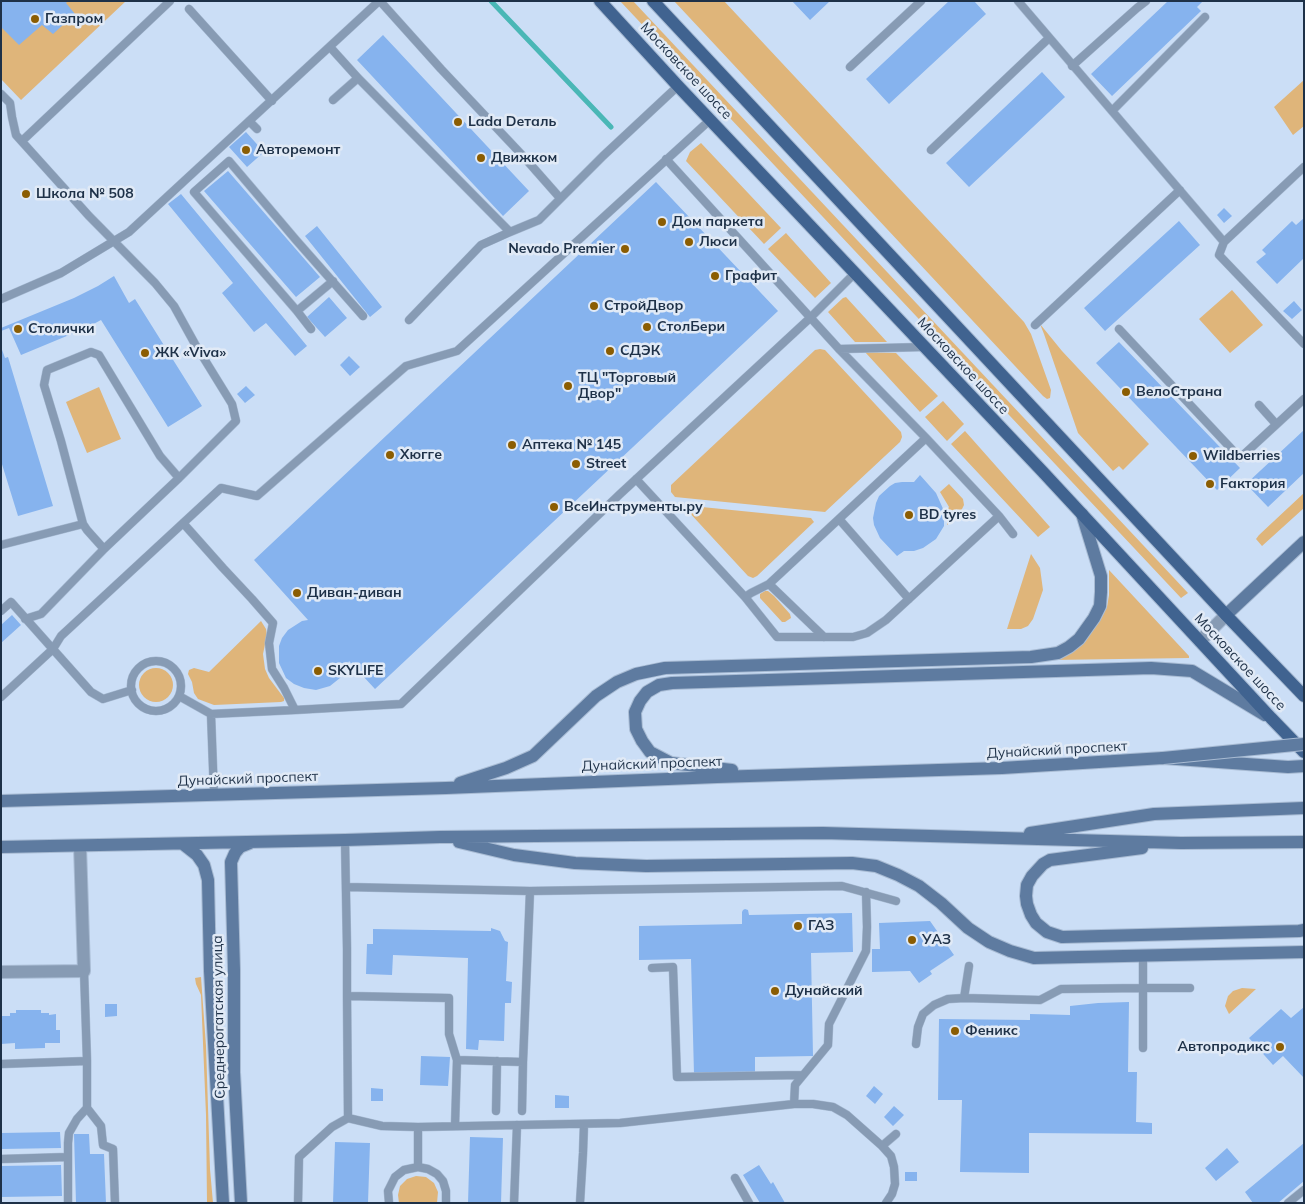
<!DOCTYPE html>
<html>
<head>
<meta charset="utf-8">
<style>
  body { margin:0 }
  #map { position:relative; width:1305px; height:1204px; overflow:hidden; background:#cbdef6; font-family:Mulish,sans-serif }
  canvas { display:block }
  .frame { position:absolute; inset:0; border:2px solid #1e3148; pointer-events:none }
</style>
</head>
<body>
<div id="map">
<canvas width="1305" height="1204"></canvas>
<div class="frame"></div>
</div>
<script>
const ctx = document.querySelector('canvas').getContext('2d');
ctx.lineJoin = 'round';
function paint(path, color) {
  ctx.fillStyle = color;
  ctx.fill(path, 'evenodd');
}
function poly(rows) {
  const path = new Path2D();
  for (const r of rows) {
    if (r.length === 3) {
      path.moveTo(r[0] + r[2], r[1]);
      path.arc(r[0], r[1], r[2], 0, 2 * Math.PI);
      continue;
    }
    path.moveTo(r[0], r[1]);
    for (let i = 2; i < r.length; i += 2) path.lineTo(r[i], r[i + 1]);
  }
  return path;
}
function strokePath(path, color, width, dash) {
  ctx.strokeStyle = color;
  ctx.lineWidth = width;
  ctx.lineCap = dash ? 'butt' : 'round';
  ctx.setLineDash(dash || []);
  ctx.stroke(path);
}
function drawText(font, color, halo, rows, align = 'center') {
  ctx.font = font + ' Mulish,sans-serif';
  ctx.lineWidth = 5;
  ctx.setLineDash([]);
  ctx.textBaseline = 'middle';
  ctx.strokeStyle = halo;
  ctx.fillStyle = color;
  for (const [text, x, y, turn = 0] of rows) {
    ctx.save();
    ctx.translate(x, y);
    ctx.rotate((+turn || 0) * Math.PI / 180);
    ctx.textAlign = isNaN(turn) ? turn : align;
    if (halo) ctx.strokeText(text, 0, 0);
    ctx.fillText(text, 0, 0);
    ctx.restore();
  }
}
const green = poly([
  [1,1,126,1,21,100,1,79],
  [620,1,633,1,1188,593,1181,598],
  [674,1,724,1,1024,322,1031,334,1051,390,1050,398,1047,399,1043,396],
  [1304,80,1304,126,1293,135,1274,107],
  [701,143,781,228,764,244,686,161,690,152],
  [786,233,831,283,815,298,768,249],
  [1232,290,1263,325,1230,353,1199,319],
  [846,297,887,342,855,342,828,312,843,298],
  [1040,324,1062,351,1149,444,1123,470,1119,466,1113,471,1078,433,1044,334],
  [820,349,825,350,901,432,902,437,900,442,825,512,675,497,671,492,671,485,815,350],
  [865,352,896,353,938,396,920,412],
  [99,387,121,439,87,453,66,402],
  [943,401,964,424,947,441,925,417],
  [965,431,1050,527,1038,537,951,444],
  [949,484,963,499,964,505,961,511,947,525,947,510,949,507,940,492],
  [1304,493,1304,508,1262,546,1256,539,1259,535],
  [692,506,811,518,814,522,757,576,753,578,748,576,687,510],
  [1031,554,1040,568,1043,590,1033,619,1028,626,1021,629,1007,629],
  [1109,570,1189,656,1189,658,1050,660,1074,650,1085,642,1101,619,1107,607,1109,595],
  [765,591,768,591,774,596,790,614,791,618,785,622,782,622,760,598,760,594],
  [261,621,266,629,267,635,263,654,265,669,269,678,284,698,284,701,281,702,214,705,198,699,194,693,192,682,188,674,189,670,194,668,209,672],
  [156,685,17],
  [201,977,206,1046,210,1169,213,1203,207,1203,206,1115,201,995,196,984,195,978],
  [1242,988,1256,989,1229,1014,1225,1006,1228,996,1233,991],
  [416,1176,426,1177,434,1183,438,1192,437,1203,399,1203,398,1195,400,1186,407,1179]
]);
const stream = poly([
  [491,1,611,127]
]);
const building = poly([
  [1,1,68,1,66,3,75,14,53,34,42,25,19,45,1,27],
  [792,1,830,1,810,20],
  [949,1,974,1,986,14,889,104,866,79],
  [1168,1,1203,1,1197,7,1201,11,1112,96,1091,74],
  [383,35,529,191,503,216,357,60],
  [1042,72,1065,97,969,187,946,163],
  [246,132,264,152,247,167,229,147],
  [228,171,320,277,296,297,204,191],
  [656,182,778,311,375,689,349,661,347,667,340,678,330,686,316,690,304,688,294,684,286,678,279,663,279,646,282,638,288,630,302,621,308,620,254,560],
  [181,194,307,346,295,356,266,323,254,332,222,293,233,283,168,204],
  [1224,208,1232,216,1224,223,1217,215],
  [1304,218,1304,258,1277,284,1256,262,1266,254,1262,250,1292,221,1296,225],
  [1179,221,1200,245,1105,331,1084,308],
  [317,226,382,307,370,317,305,236],
  [114,276,129,303,135,299,202,406,168,427,101,320,86,328,21,355,9,328,1,331,1,328,74,298,98,286],
  [329,297,347,318,325,337,307,317],
  [1294,301,1302,310,1292,319,1283,311],
  [1119,342,1240,468,1217,490,1096,363],
  [1,347,5,358,8,357,53,506,18,516,1,461],
  [349,356,360,367,350,376,340,365],
  [246,386,255,395,245,403,237,394],
  [1304,430,1304,473,1268,507,1246,484],
  [920,475,936,493,944,511,944,526,936,539,923,548,914,551,904,551,897,556,880,538,874,525,873,518,876,503,879,496,890,486,895,483,902,482,914,482],
  [12,615,21,625,1,643,1,625],
  [745,909,748,910,749,915,852,913,853,952,811,953,813,1056,755,1057,755,1073,694,1074,691,959,639,960,639,926,742,924,742,912,743,910],
  [930,921,954,955,930,971,932,974,919,983,910,971,872,972,872,949,880,949,879,923],
  [491,928,500,931,505,941,508,942,506,981,512,982,511,1003,505,1003,504,1041,479,1040,478,1050,466,1049,468,958,393,955,392,975,366,974,367,944,373,944,373,929,491,931],
  [1129,1002,1128,1072,1137,1072,1136,1122,1152,1123,1152,1134,1029,1133,1029,1173,960,1172,962,1100,938,1100,939,1019,1030,1020,1030,1014,1070,1015,1070,1006,1098,1003],
  [105,1004,117,1004,117,1016,105,1017],
  [1304,1007,1304,1078,1283,1056,1273,1065,1249,1038,1281,1009,1291,1018],
  [16,1010,41,1010,41,1013,49,1013,49,1015,56,1014,56,1030,60,1030,60,1043,45,1043,45,1048,15,1049,15,1043,1,1044,1,1016,10,1016,10,1013,16,1013],
  [421,1056,450,1057,448,1086,420,1085],
  [874,1086,883,1094,875,1104,866,1096],
  [371,1088,383,1089,383,1101,371,1101],
  [555,1095,569,1096,569,1108,555,1108],
  [894,1106,904,1115,893,1126,884,1117],
  [60,1132,61,1148,1,1149,1,1133],
  [74,1134,89,1134,90,1154,104,1154,106,1203,76,1203],
  [470,1137,503,1138,501,1203,468,1203],
  [335,1142,370,1143,368,1203,333,1203],
  [1304,1143,1304,1181,1278,1203,1253,1203,1245,1192],
  [1227,1148,1239,1162,1216,1181,1205,1168],
  [61,1165,62,1196,1,1197,1,1166],
  [759,1165,771,1184,773,1182,785,1203,760,1203,743,1175],
  [905,1172,917,1172,917,1181,905,1181]
]);
const lane = poly([
  [380,1,441,69,523,156,560,198],
  [1018,1,1224,242],
  [189,9,272,101],
  [330,47,358,78,510,232,539,220,603,156,678,86],
  [1072,66,1137,8,1146,1],
  [850,67,921,1],
  [1,94,10,103,12,117,16,135,89,216,155,283,174,306,195,344,232,404,236,421,179,478,104,549,41,614,25,619],
  [333,100,358,78],
  [1112,111,1205,17],
  [249,121,257,129],
  [22,141,170,1],
  [931,150,1049,38],
  [666,159,839,349,926,438,999,516,1013,534],
  [1304,167,1224,242,1219,255,1304,344],
  [1,299,61,273,129,232,379,1],
  [297,311,194,192,229,161,296,240,363,316],
  [409,320,481,245,510,232],
  [1035,325,1180,190],
  [311,329,297,311,333,281],
  [1119,329,1240,458,1304,399],
  [839,349,924,347],
  [1259,405,1276,424],
  [636,479,745,597],
  [839,519,909,599],
  [183,523,223,568,252,599,273,623,269,643,272,669,284,688,295,710,401,704,619,495,810,318,855,273],
  [83,524,61,441,44,385,47,370,91,352,99,355,160,456,179,478],
  [1,545,83,524,87,530,104,549],
  [769,584,926,438],
  [1,611,11,602,91,692,103,699,132,690],
  [824,637,769,584,751,593,745,597,777,637,853,637,867,633,886,620,999,516],
  [156,686,25],
  [179,696,211,714,295,710],
  [1,697,53,649,61,636,221,488,257,496,406,366,457,351,711,119],
  [211,714,214,795],
  [345,840,347,949,347,996,348,1118,382,1126,418,1127,620,1123,794,1104,813,1104,833,1107,847,1115,882,1146,896,1134],
  [346,887,530,891,842,886,896,901],
  [1143,956,1143,988,1190,988],
  [652,968,673,967,677,1077,803,1075],
  [84,971,87,1061,87,1108,101,1126,103,1145,113,1149,115,1203],
  [347,996,449,998,449,1034,457,1060,523,1062,530,891],
  [964,998,1040,1000,1061,989,1143,988,1143,1048],
  [916,1044,918,1027,923,1014,934,1005,948,999,964,998,969,966],
  [1,1064,87,1061],
  [794,1104,795,1085,828,1045,829,1024,866,951,867,927,866,892],
  [496,1111,497,1061],
  [522,1111,523,1062],
  [455,1126,457,1060],
  [882,1146,891,1156,894,1167,895,1184,892,1194,886,1203],
  [1,1159,68,1157],
  [418,1167,418,1127],
  [735,1178,749,1203],
  [68,1203,68,1143,69,1133,77,1119,87,1108],
  [298,1203,299,1157,332,1127,348,1118],
  [389,1203,388,1191,395,1177,404,1170,418,1167,428,1169,437,1174,443,1181,446,1191,446,1203],
  [514,1203,517,1125],
  [580,1203,583,1153,584,1124],
  [1288,1203,1304,1190]
]);
const street = poly([
  [1200,641,1226,615],
  [1,972,84,971,80,846]
]);
const secondary = poly([
  [1226,615,1304,542],
  [732,770,671,763,650,752,642,741,636,729,635,712,640,701,647,692,659,685,672,683,1151,668,1192,671,1265,715],
  [460,783,506,768,533,756,596,696,617,682,636,674,665,668,1031,657,1058,653,1069,647,1079,639,1094,618,1100,606,1101,592,1101,576,1082,514],
  [1,801,446,788,717,777,1002,768,1163,758,1288,767,1304,766],
  [1030,833,1154,814,1304,808],
  [459,842,514,855,575,863,646,866,852,863,876,866,898,875,919,886,941,903,968,928,989,942,1010,951,1034,958,1304,952],
  [183,844,197,855,204,865,208,880,210,971,223,1203],
  [1,847,345,840,440,837,823,833,1181,843,1304,842],
  [1142,848,1050,860,1043,864,1032,876,1027,885,1026,896,1027,904,1031,915,1036,923,1047,932,1062,937,1299,931,1304,930],
  [241,1203,234,1072,234,970,231,862,235,853,240,847,250,843]
]);
const primary = poly([
  [600,1,678,86,1042,471,1271,718,1304,752],
  [653,1,1226,615,1304,696]
]);
const secondaryBridge = poly([
  [1163,758,1304,744]
]);
const markers = [
  [35,19,5,"#8b5d02"],
  [458,122,5,"#8b5d02"],
  [246,150,5,"#8b5d02"],
  [481,158,5,"#8b5d02"],
  [26,194,5,"#8b5d02"],
  [662,222,5,"#8b5d02"],
  [689,242,5,"#8b5d02"],
  [625,249,5,"#8b5d02"],
  [715,276,5,"#8b5d02"],
  [594,306,5,"#8b5d02"],
  [647,327,5,"#8b5d02"],
  [18,329,5,"#8b5d02"],
  [610,351,5,"#8b5d02"],
  [145,353,5,"#8b5d02"],
  [568,386,5,"#8b5d02"],
  [1126,392,5,"#8b5d02"],
  [512,445,5,"#8b5d02"],
  [390,455,5,"#8b5d02"],
  [1193,456,5,"#8b5d02"],
  [576,464,5,"#8b5d02"],
  [1210,484,5,"#8b5d02"],
  [554,507,5,"#8b5d02"],
  [909,515,5,"#8b5d02"],
  [297,593,5,"#8b5d02"],
  [318,671,5,"#8b5d02"],
  [798,926,5,"#8b5d02"],
  [912,940,5,"#8b5d02"],
  [775,991,5,"#8b5d02"],
  [955,1031,5,"#8b5d02"],
  [1280,1047,5,"#8b5d02"]
];
const poiNames = [
  ["Газпром",45,19],
  ["Lada Dеталь",468,122],
  ["Авторемонт",256,150],
  ["Движком",491,158],
  ["Школа № 508",36,194],
  ["Дом паркета",672,222],
  ["Люси",699,242],
  ["Nevado Premier",615,249,"right"],
  ["Графит",725,276],
  ["СтройДвор",604,306],
  ["СтолБери",657,327],
  ["Столички",28,329],
  ["СДЭК",620,351],
  ["ЖК «Viva»",155,353],
  ["ТЦ \"Торговый",578,378],
  ["Двор\"",578,394],
  ["ВелоСтрана",1136,392],
  ["Аптека № 145",522,445],
  ["Хюгге",400,455],
  ["Wildberries",1203,456],
  ["Street",586,464],
  ["Fактория",1220,484],
  ["ВсеИнструменты.ру",564,507],
  ["BD tyres",919,515],
  ["Диван-диван",307,593],
  ["SKYLIFE",328,671],
  ["ГАЗ",808,926],
  ["УАЗ",922,940],
  ["Дунайский",785,991],
  ["Феникс",965,1031],
  ["Автопродикс",1270,1047,"right"]
];
const streetNames = [
  ["Московское шоссе",686,71,47],
  ["Московское шоссе",963,366,47],
  ["Московское шоссе",1240,662,47],
  ["Дунайский проспект",1057,750,-3],
  ["Дунайский проспект",652,764,-2],
  ["Дунайский проспект",248,779,-2],
  ["Среднерогатская улица",219,1017,-91]
];
paint(green, '#dfb57a');
strokePath(stream, '#4ab7b6', 5);
paint(building, '#86b3ee');
strokePath(lane, '#a8bbd3', 9);
strokePath(street, '#a8bbd3', 14);
strokePath(secondary, '#a8bbd3', 14);
strokePath(primary, '#a8bbd3', 14);
strokePath(lane, '#879bb4', 8);
strokePath(street, '#879bb4', 12);
strokePath(secondary, '#5e7ba0', 12);
strokePath(primary, '#406390', 12);
strokePath(secondaryBridge, '#a8bbd3', 14, []);
strokePath(secondaryBridge, '#5e7ba0', 12);
for (const [x, y, r, color] of markers) {
  const dot = new Path2D();
  dot.arc(x, y, r, 0, 2 * Math.PI);
  ctx.fillStyle = color;
  ctx.fill(dot);
  strokePath(dot, '#e1eaf6', 2);
}
drawText('bold 14px', '#1e3148', '#e1eaf6', poiNames, 'left');
drawText('14px', '#1e3148', '#e1eaf6', streetNames);
</script>
</body>
</html>
